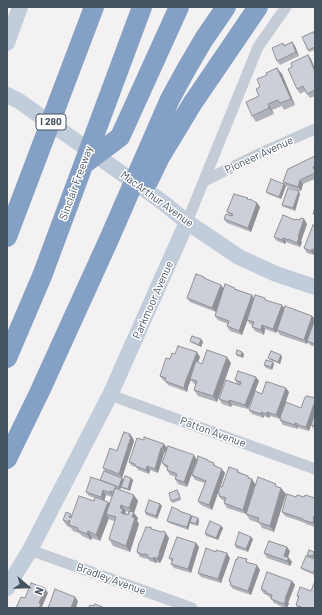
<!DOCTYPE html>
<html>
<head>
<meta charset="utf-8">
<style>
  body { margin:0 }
  #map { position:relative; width:322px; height:615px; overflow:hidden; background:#f3f1f1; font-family:Barlow,sans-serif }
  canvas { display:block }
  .frame { position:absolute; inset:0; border:8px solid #465361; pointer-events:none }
  .north { position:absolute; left:8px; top:567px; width:40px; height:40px; -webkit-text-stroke:3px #fff; paint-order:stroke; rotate:110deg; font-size:11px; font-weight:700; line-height:16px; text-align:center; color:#465361 }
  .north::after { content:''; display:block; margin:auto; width:14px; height:18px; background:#465361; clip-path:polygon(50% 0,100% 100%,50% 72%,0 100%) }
</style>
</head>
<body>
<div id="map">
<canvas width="322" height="615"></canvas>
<div class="frame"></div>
<div class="north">N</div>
</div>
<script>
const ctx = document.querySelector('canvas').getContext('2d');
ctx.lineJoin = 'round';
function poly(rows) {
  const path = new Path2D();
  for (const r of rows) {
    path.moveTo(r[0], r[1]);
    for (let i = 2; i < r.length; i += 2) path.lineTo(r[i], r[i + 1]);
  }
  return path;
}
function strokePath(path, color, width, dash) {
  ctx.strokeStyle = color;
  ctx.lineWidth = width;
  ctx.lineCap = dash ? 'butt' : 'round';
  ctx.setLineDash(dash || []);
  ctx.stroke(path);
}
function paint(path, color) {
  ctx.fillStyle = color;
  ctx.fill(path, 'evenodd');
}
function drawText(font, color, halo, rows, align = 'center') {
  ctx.font = font + ' Barlow,sans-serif';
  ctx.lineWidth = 3;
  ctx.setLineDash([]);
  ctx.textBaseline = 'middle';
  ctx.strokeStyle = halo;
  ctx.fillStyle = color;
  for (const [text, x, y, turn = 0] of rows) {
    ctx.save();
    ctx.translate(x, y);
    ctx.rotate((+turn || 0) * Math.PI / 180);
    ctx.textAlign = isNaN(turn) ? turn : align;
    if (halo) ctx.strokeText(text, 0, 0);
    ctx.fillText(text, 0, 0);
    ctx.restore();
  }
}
const street = poly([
  [204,181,261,153,315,129],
  [187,222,258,47,286,7],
  [110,395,315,469],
  [30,550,192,608]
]);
const secondary = poly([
  [7,43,20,7],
  [7,95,19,101,161,201,187,222,239,257,276,274,315,287],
  [7,588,30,550,110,395,187,222]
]);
const highway = poly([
  [84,164,120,137,179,7],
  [148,182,160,157,192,104,258,7],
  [7,237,94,7],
  [7,358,42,276,142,7],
  [7,459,40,391,110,237,170,99,187,68,204,39,226,7]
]);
const wall = poly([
  [313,32,315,35,315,50,309,52,308,50],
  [292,42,295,46,299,56,280,65,277,61,283,43,284,45],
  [308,55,311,59,315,69,315,96,310,98,305,91,300,94,297,89,292,67],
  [277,68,282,74,295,105,284,110,282,106,272,110,274,114,256,122,252,116,259,96,260,87,267,75],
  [315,156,315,179,303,184,301,191,286,186,283,182],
  [284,184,286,186,281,199,268,194,266,192],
  [300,194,295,211,284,207,282,205],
  [249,200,257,203,260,207,251,232,227,223,224,219,230,215,227,212],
  [304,219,307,224,301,241,302,242,300,247,291,244,286,242,285,244,277,241,274,237,295,220,300,220],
  [315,226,315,254,314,255,307,253,304,248],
  [204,277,206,279,224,288,236,289,252,295,254,299,266,300,285,308,312,316,315,319,315,347,310,345,308,342,307,344,280,335,277,331,276,333,265,329,264,335,255,331,252,327,252,325,250,324,247,320,242,335,230,331,227,326,228,324,218,320,215,316,217,310,217,309,216,312,190,302,187,298],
  [201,339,203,342,201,347,192,343,190,341],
  [175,354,200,357,198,362,202,364,231,363,217,402,198,396,194,390,195,385,191,380,188,387,188,388,187,392,168,385,165,381,163,380,160,376,170,359],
  [236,354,244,354,243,358,237,356],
  [281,355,282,357,280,364,270,360,268,358],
  [274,364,272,370,266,368,264,365],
  [235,380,259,381,248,409,232,405,231,407,222,404,219,399,238,385],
  [289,392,280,419,270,416,269,418,264,416,264,418,252,414,249,410,262,394],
  [315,398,315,431,311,425,309,431,301,429,298,427,298,429,283,425,280,420,281,418,280,417,301,408],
  [133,438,133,439,134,441,122,478,123,479,131,478,133,480,130,491,123,489,121,487,120,490,118,489,138,501,134,513,138,518,137,521,139,524,130,552,113,546,109,539,115,521,110,520,109,518,100,541,92,538,91,540,82,536,79,533,73,531,71,528,67,526,63,520,71,514,72,516,94,501,95,498,89,496,86,492,100,480,106,472,103,468,117,451],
  [106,495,112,497,109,504,108,502,104,501],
  [126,511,128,512,128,515,125,512],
  [144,440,164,444,167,448,165,453,164,453,158,473,150,470,149,474,138,470,136,467,132,466,129,462],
  [197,459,214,463,216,467,225,473,221,486,222,487,238,470,239,472,252,479,255,484,278,487,286,494,274,532,262,528,259,523,250,520,246,514,227,508,224,503,225,501,222,500,219,496,220,495,218,493,212,510,201,505,198,501,205,483,195,480,192,475,198,460,197,460,187,487,178,484,175,479,176,477,170,475,167,470,167,468,165,467,162,463],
  [179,492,181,500,173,503,171,501],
  [296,497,304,497,315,498,315,527,306,524,305,523,285,516,282,512],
  [160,504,162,506,157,519,146,515,145,512],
  [179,510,181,512,198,518,199,520,198,526,191,524,190,523,188,530,169,523,167,521],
  [221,526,223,528,218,540,206,536,205,533],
  [151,527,153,530,162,532,165,532,169,538,163,557,160,563,157,562,156,563,150,561,147,558,147,559,140,557,137,552,140,542,148,528],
  [251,537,253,539,248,552,236,548,235,545],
  [196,543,199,547,191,573,174,568,171,564,172,562,169,558],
  [309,550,315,559,315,575,303,570,301,568,309,557,307,555],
  [290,551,288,557,292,562,290,566,267,558,264,553],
  [230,558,221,583,201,577,198,573],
  [249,563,260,570,251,595,233,589,230,585,231,584,229,581],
  [292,581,295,585,288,603,289,603,287,608,286,608,278,605,277,604,274,603,271,598,269,597,267,595,264,594,261,589],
  [311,591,315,608,298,608,296,605,298,598,297,596]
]);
const shadedWall = poly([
  [292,42,295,46,299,56,296,52],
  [308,55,311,59,315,69,315,72],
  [277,68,282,74,295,105,291,99],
  [268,104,272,110,274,114,269,108],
  [300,180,303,184,301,191,298,187],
  [284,184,286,186,281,199,279,197],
  [299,191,300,194,295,211,293,208],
  [257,203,260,207,251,232,248,228],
  [304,219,307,224,301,241,302,242,300,247,297,243,298,237],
  [283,238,286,242,285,244,282,240],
  [312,249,315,253,314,255,311,251],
  [221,285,224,289,216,312,212,308],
  [252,295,255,300,242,335,239,331],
  [282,305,285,309,276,333,273,329],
  [312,316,315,319,315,321,307,344,304,340],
  [262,325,265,329,264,335,261,330],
  [201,339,203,342,201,347,199,345],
  [197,352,200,357,188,387,188,388,187,392,184,388,185,383],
  [242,352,244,354,243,358,241,356],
  [281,355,282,357,280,364,278,362],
  [227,357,231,363,217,402,213,396],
  [273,362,274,364,272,370,271,367],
  [256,377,259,381,248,409,245,405],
  [286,388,289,392,280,419,276,415],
  [229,400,232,405,231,407,228,402],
  [315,401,315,414,309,431,306,427],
  [261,412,264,416,264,418,261,414],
  [267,412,270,416,269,418,266,414],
  [295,423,298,427,298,429,295,425],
  [130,434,133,438,133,439,134,441,122,478,119,474],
  [164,444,167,448,165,453,162,448],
  [161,448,164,453,158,473,155,469],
  [194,455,197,460,187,487,184,482],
  [147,466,150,470,149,474,146,470],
  [222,469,225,473,212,510,209,505],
  [122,478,124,480,120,490,119,487],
  [131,478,133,480,130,491,128,489],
  [252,479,255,484,246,514,243,510],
  [281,488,286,494,274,532,270,526],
  [103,490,106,495,104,501,101,497],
  [110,491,113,495,113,497,110,493],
  [134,495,138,501,134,513,138,518,137,521,139,524,130,552,126,546,133,514,129,508],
  [108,502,113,508,106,514,109,518,100,541,96,535],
  [160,504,162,506,157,519,156,516],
  [121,505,126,511,125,512,127,515,121,513,120,508],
  [315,514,315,525,313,523,313,519],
  [191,515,192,517,190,522,190,523,188,530,187,527],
  [198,518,199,520,198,526,196,524],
  [221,526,223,528,218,540,216,538],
  [88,531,92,538,91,540,87,534],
  [165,532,169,538,163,557,160,563,157,559],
  [251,537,253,539,248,552,246,549],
  [196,543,199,547,191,573,188,569],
  [287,547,290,551,287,560,284,556],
  [314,552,315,553,314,559,313,556],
  [227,553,230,558,221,583,218,579],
  [154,557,157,562,156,563,153,559],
  [289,558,292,562,290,566,287,561],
  [257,565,260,570,251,595,248,591],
  [292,581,295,585,288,603,289,603,287,608,284,604,285,599],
  [45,588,48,593,42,607,43,608,39,608,39,603],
  [75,597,78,601,76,608,71,608]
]);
const building = poly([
  [313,32,315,36,315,47,308,50,302,37,313,32],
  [292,42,296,52,277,61,272,48,283,43,284,46,292,42],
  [308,55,315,72,315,90,307,94,303,86,297,89,288,69,292,67,291,63,308,55],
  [277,68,291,99,280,103,278,100,268,104,269,108,252,116,246,102,259,96,256,89,260,87,257,79,267,75,266,73,277,68],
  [315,156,315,166,313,167,315,171,315,173,300,180,298,187,283,182,288,169,315,156],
  [271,179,284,184,279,197,266,192,271,179],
  [288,188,299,191,293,208,282,205,288,188],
  [234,194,248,198,247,199,250,200,250,199,257,203,248,228,224,219,226,214,232,216,233,214,227,212,227,211,234,194],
  [315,207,315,215,313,214,315,207],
  [283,215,295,220,296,219,300,220,301,218,304,219,298,237,299,238,297,243,288,239,288,240,283,238,282,240,274,237,283,215],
  [313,225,315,226,315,250,312,249,311,251,304,248,313,225],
  [196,274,204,277,204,278,221,285,212,308,187,298,196,274],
  [225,284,235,288,234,289,252,295,239,331,227,326,229,321,215,316,217,309,225,284],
  [255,295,265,298,265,300,282,305,273,329,262,325,261,330,252,327,254,322,247,320,255,295],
  [285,306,312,316,304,340,277,330,285,306],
  [315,319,315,344,307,341,315,319],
  [192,336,201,339,199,345,190,341,192,336],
  [178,346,197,352,185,383,184,388,165,381,166,378,160,376,166,358,170,359,172,353,175,354,178,346],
  [207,350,227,357,213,396,194,390,197,381,190,379,196,361,202,364,207,350],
  [237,350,242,352,241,356,236,354,237,350],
  [271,351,281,355,278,362,268,358,271,351],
  [266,360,273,362,271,367,264,365,266,360],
  [238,371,256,377,245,405,229,400,228,402,219,399,226,380,240,385,241,382,235,380,238,371],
  [266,382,268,382,286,388,276,415,267,412,266,414,261,412,261,414,249,410,255,391,262,394,266,382],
  [307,396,315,398,315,401,306,427,298,425,298,424,295,423,295,425,280,420,281,418,280,417,286,402,301,408,305,397,306,397,307,396],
  [315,413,315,426,311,425,315,413],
  [124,432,130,434,129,436,131,437,119,474,103,468,110,448,117,451,123,434,124,434,124,432],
  [144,437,164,444,162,448,161,448,155,469,147,466,146,470,135,466,135,464,129,462,137,438,144,440,144,437],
  [168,446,194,455,184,482,175,479,177,474,167,470,168,466,162,463,168,446],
  [198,456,208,460,208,461,214,463,213,465,222,469,209,505,198,501,206,481,192,475,198,459,197,459,198,456],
  [229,467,238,470,237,472,248,476,248,478,252,479,243,510,224,503,226,498,219,496,220,494,218,493,220,486,222,487,229,467],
  [104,471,122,478,119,487,100,480,104,471],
  [125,476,131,478,128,489,121,487,125,476],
  [91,477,116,486,116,489,115,488,113,492,110,491,110,493,103,490,101,497,86,492,91,477],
  [258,477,276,484,275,486,281,488,270,526,258,522,259,518,246,514,258,477],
  [115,488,134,495,129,508,121,505,120,508,123,509,121,513,128,515,129,511,134,512,132,517,135,518,126,546,109,539,116,517,106,514,115,488],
  [177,490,180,498,171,501,169,493,177,490],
  [287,494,296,497,297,495,304,497,305,495,315,498,315,514,313,519,314,519,313,523,303,520,303,519,282,512,287,494],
  [79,496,94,501,95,497,108,502,96,535,88,531,87,534,77,530,78,528,69,525,70,521,69,520,68,522,63,520,66,512,71,514,69,517,71,518,79,496],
  [149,500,160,504,156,516,145,512,149,500],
  [172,507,179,510,179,511,191,515,187,527,167,521,172,507],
  [192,516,198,518,196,524,190,522,192,516],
  [210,521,221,526,216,538,205,533,210,521],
  [146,527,148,528,149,527,151,527,151,529,155,530,162,532,163,531,165,532,165,533,166,533,159,553,160,553,157,559,154,557,153,559,147,557,148,555,144,554,144,555,137,552,139,543,140,542,146,527],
  [239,532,251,537,246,549,235,545,239,532],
  [177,537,196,543,188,569,171,564,173,559,169,558,177,537],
  [269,541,287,547,284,556,289,558,287,561,264,553,269,541],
  [206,548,216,552,216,550,227,553,218,579,198,573,206,548],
  [309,550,314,552,313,556,307,555,309,550],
  [306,556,315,559,315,568,313,573,301,568,306,556],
  [238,557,247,559,246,562,257,565,248,591,230,585,231,582,229,581,236,559,237,560,238,557],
  [267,572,292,581,285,599,286,599,284,604,271,599,272,595,266,593,266,591,261,589,267,572],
  [315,581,315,608,303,608,296,605,299,596,297,596,300,587,311,591,315,581],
  [31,583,45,588,39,603,41,604,39,608,16,608,21,597,25,598,31,583],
  [55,589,75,597,71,608,48,608,55,589],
  [95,604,105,608,85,608,86,607,88,608,90,605,94,606,95,604]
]);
const shields = [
  [51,122,30]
];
const shieldNames = [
  ["I 280",51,122]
];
const streetNames = [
  ["Pioneer Avenue",259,155,-25],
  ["Sinclair Freeway",76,183,-70],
  ["MacArthur Avenue",157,199,36],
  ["Parkmoor Avenue",153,300,-66],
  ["Patton Avenue",213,432,20],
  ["Bradley Avenue",111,579,20]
];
strokePath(street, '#c3ccd7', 11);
strokePath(secondary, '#c2cddb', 16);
strokePath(highway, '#84a0c4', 20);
paint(wall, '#afb2b9');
paint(shadedWall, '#8f9196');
paint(building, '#cccfd7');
strokePath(building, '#8f9196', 1);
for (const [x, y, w] of shields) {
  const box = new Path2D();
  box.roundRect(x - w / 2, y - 8, w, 16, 3);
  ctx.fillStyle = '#fff';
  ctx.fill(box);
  strokePath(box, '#465361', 1);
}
drawText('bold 10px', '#465361', null, shieldNames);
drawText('11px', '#465361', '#fff', streetNames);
</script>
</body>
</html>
